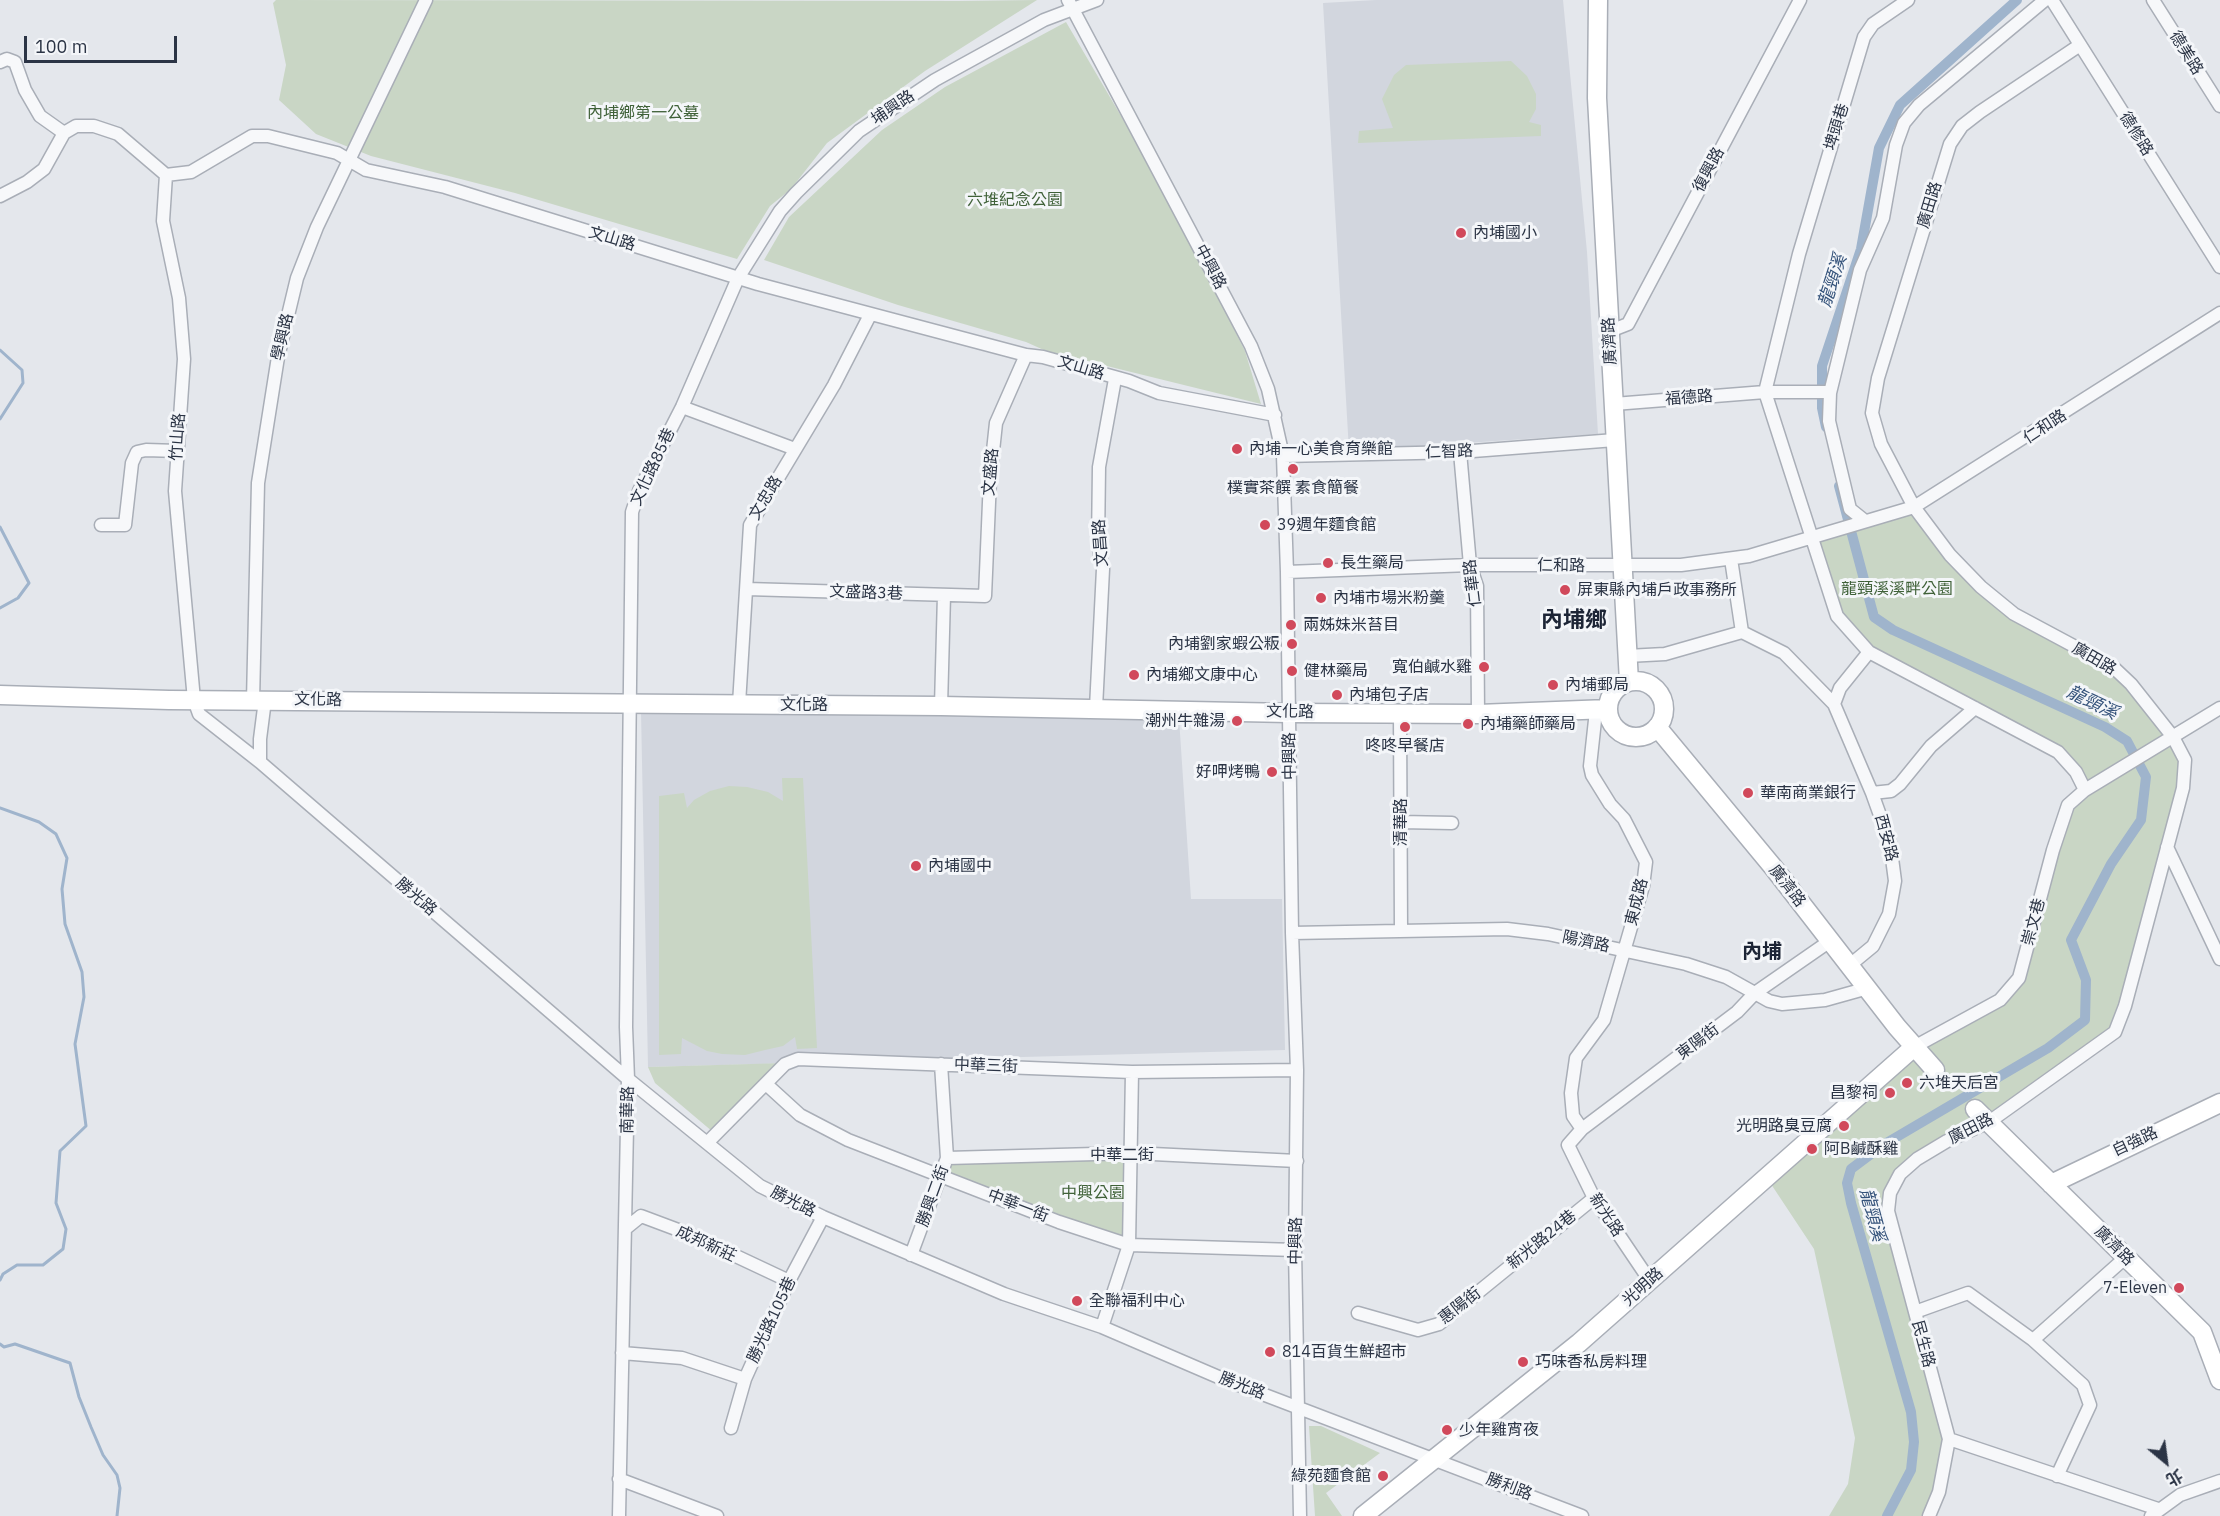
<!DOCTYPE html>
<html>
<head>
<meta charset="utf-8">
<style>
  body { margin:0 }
  #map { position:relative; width:2220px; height:1516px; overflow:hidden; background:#e4e7ec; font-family:"IBM Plex Sans","Noto Sans TC",sans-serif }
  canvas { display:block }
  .north { position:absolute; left:2136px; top:1432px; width:60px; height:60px; -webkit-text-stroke:4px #f4f6f9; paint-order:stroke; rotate:151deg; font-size:16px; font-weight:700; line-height:24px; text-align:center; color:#2b3445 }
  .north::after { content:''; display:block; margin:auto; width:21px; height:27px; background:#2b3445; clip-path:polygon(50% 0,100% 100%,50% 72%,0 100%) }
  .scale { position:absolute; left:24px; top:36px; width:153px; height:27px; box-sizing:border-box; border:3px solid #2b3445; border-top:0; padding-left:8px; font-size:18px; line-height:21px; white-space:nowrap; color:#2b3445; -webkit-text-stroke:4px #f4f6f9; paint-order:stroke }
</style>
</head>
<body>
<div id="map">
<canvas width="2220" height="1516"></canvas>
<div class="north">北</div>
<div class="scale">100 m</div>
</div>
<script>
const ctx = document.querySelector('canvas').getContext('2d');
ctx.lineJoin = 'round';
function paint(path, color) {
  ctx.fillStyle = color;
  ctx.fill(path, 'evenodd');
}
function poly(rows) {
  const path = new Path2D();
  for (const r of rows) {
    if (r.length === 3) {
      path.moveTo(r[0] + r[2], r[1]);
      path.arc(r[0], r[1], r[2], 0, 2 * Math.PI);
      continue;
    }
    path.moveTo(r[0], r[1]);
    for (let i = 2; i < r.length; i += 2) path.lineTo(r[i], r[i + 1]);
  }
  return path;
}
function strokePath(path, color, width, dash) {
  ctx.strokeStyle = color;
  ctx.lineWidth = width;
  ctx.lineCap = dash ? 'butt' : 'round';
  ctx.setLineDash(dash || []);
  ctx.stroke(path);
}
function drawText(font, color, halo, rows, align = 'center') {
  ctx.font = font + ' "IBM Plex Sans","Noto Sans TC",sans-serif';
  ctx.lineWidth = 6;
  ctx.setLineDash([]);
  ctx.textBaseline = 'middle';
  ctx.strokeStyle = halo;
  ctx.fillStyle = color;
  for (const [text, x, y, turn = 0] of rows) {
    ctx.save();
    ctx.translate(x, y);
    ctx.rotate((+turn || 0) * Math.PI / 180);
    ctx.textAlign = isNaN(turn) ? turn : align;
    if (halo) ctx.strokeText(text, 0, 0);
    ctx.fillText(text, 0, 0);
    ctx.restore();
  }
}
const built = poly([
  [1376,0,1563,0,1587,252,1598,434,1349,451,1323,3],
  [641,711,1179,718,1191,899,1282,899,1285,1050,648,1067]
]);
const green = poly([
  [276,0,959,1,1037,0,925,71,827,143,791,189,770,206,737,259,515,193,371,156,316,134,279,100,286,65,273,3],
  [1066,22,1162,186,1245,351,1261,404,1046,351,1026,342,898,305,764,260,789,217,882,130,945,87],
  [1511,61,1527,76,1536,94,1536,109,1529,122,1541,125,1541,136,1358,143,1359,131,1393,128,1382,99,1394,75,1406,65],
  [1914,507,1981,587,2113,667,2173,737,2183,788,2115,1032,1900,1174,1888,1211,1949,1439,1929,1516,1829,1516,1848,1484,1855,1438,1814,1249,1767,1178,1911,1046,1967,1019,2019,978,2063,816,2084,790,2058,752,1869,652,1837,616,1812,537],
  [782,778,803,778,817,1048,797,1049,795,1037,783,1046,765,1050,745,1055,722,1054,707,1051,682,1038,681,1054,659,1055,659,796,684,793,687,808,694,800,710,791,729,786,747,787,768,792,783,801],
  [785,1063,713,1132,655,1083,648,1067],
  [1127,1158,1126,1241,946,1174,950,1161],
  [1309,1426,1321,1426,1380,1453,1326,1493,1342,1516,1315,1516]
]);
const stream = poly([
  [0,350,22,370,23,383,0,419],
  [0,527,29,583,18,598,0,608],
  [0,808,39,822,56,834,67,858,62,889,65,924,82,972,84,997,75,1044,86,1126,60,1151,56,1203,66,1229,63,1249,43,1265,17,1265,3,1274,0,1280],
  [0,1344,4,1347,15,1344,70,1363,79,1397,91,1427,103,1455,117,1475,120,1488,117,1516]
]);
const canal = poly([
  [1826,427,1822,408,1822,366,1861,249,1879,148,1900,105,2017,0],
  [1839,486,1874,617,1893,630,2105,727,2127,741,2146,777,2141,820,2111,864,2071,940,2086,980,2085,1020,2048,1048,1883,1145,1851,1169,1847,1183,1851,1203,1911,1412,1914,1442,1911,1470,1887,1516]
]);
const street = poly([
  [1068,0,1251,346,1268,389,1283,456,1287,572,1292,933,1297,1070,1295,1250,1300,1516],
  [1908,0,1873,24,1864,37,1799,254,1765,392,1837,616,1869,652,2058,752,2076,772,2085,790],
  [2052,0,2220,267],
  [2153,0,2220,106],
  [0,62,7,59,15,62,25,90,40,116,64,133],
  [166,175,163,221,179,298,184,359,175,491,194,700,199,714,260,762,628,1079,760,1186,823,1217,1004,1294,1102,1327,1223,1379,1582,1516],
  [0,196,27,182,44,169,64,133,76,126,94,126,118,134,166,175,191,172,252,136,268,136,337,153,366,170,445,187,758,284,1026,355,1043,357,1129,381,1159,393,1275,415],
  [1610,331,1628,324,1800,0],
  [1614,404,1765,392,1826,392],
  [682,407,795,449],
  [1460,452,1470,565,1477,586,1478,714],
  [1283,456,1460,452,1615,440],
  [1865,521,1850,509,1829,421,1830,393,1860,270,1883,218,1896,145,1904,123,1919,105,2045,0],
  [101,525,125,525,132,463,137,452,146,450,178,451],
  [1731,559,1742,632],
  [1287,572,1470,565,1681,565,1749,556,1914,507,2220,313],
  [747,589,985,596,990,479,996,423,1026,355],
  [1627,656,1665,654,1742,632,1784,653,1834,704,1872,793,1890,843,1895,881,1889,914,1873,946,1850,965],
  [253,701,258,483,278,357,297,278,317,227,426,0],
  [739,704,750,525,834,385,870,315],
  [1834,704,1840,688,1869,652],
  [941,706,944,595],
  [1096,708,1103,569,1098,544,1099,467,1115,379],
  [1400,713,1401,931],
  [260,762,260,739,265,700],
  [1872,793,1891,791,1900,784,1931,746,1975,708],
  [1401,822,1452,823],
  [2167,847,2220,959],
  [1292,933,1507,929,1548,934,1686,964,1726,977,1769,1001,1782,1004,1825,1000,1868,988],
  [1914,1047,2000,1000,2019,978,2053,850,2068,805,2085,790,2220,708],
  [766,1084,800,1115,848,1140,1059,1222,1129,1245,1295,1250],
  [1582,1129,1573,1116,1571,1093,1576,1058,1604,1020,1643,886,1646,862,1624,819,1610,804,1592,775,1590,766,1596,711],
  [708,1142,785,1064,798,1059,1132,1072,1297,1070],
  [947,1158,1132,1153,1297,1161],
  [625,1229,641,1216,689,1234,789,1281],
  [911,1255,947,1158,941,1064],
  [1650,1281,1594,1198,1568,1145,1582,1129,1737,1012,1755,993,1830,941],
  [1915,1312,1968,1293,2033,1340,2083,1385,2090,1405,2057,1476],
  [1358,1313,1418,1330,1439,1324,1594,1198],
  [1102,1327,1129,1245,1132,1072],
  [2033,1340,2125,1258],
  [622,1353,682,1358,745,1379],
  [731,1428,745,1379,789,1281,823,1217],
  [1949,1439,2158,1509],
  [619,1479,717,1516],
  [619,1516,628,1079,626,1027,632,512,639,491,682,407,738,278,780,211,796,193,859,131,935,80,1044,20,1097,0],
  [1929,1516,1939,1492,1949,1439,1888,1211,1890,1193,1900,1174,1917,1159,1947,1141,1989,1122,2115,1032,2125,1006,2183,788,2185,760,2173,737,2131,684,2113,667,2014,614,1981,587,1950,555,1914,507,1881,444,1872,413,1878,378,1950,144,1962,126,1980,112,2080,45],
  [2151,1516,2180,1495,2220,1481]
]);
const secondary = poly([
  [1598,0,1597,98,1629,682],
  [1636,709,28],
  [0,695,169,700,941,706,1289,713,1478,714,1608,709],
  [1657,727,1773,867,1897,1027,1935,1070],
  [1975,1109,2202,1332,2220,1380],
  [2051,1184,2220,1103],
  [1363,1516,1579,1343,1914,1047]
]);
const markers = [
  [1461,233,6,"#d1495b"],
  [1237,449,6,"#d1495b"],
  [1293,469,6,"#d1495b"],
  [1265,525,6,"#d1495b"],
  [1328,563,6,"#d1495b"],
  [1565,590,6,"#d1495b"],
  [1321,598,6,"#d1495b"],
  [1291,625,6,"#d1495b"],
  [1292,644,6,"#d1495b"],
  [1484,667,6,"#d1495b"],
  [1292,671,6,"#d1495b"],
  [1134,675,6,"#d1495b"],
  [1553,685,6,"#d1495b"],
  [1337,695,6,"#d1495b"],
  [1237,721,6,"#d1495b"],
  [1468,724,6,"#d1495b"],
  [1405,727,6,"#d1495b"],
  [1272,772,6,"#d1495b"],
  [1748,793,6,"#d1495b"],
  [916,866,6,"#d1495b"],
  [1907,1083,6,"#d1495b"],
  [1890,1093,6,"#d1495b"],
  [1844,1126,6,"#d1495b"],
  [1812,1149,6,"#d1495b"],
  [2179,1288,6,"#d1495b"],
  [1077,1301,6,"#d1495b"],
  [1270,1352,6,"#d1495b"],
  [1523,1362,6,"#d1495b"],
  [1447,1430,6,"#d1495b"],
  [1383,1476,6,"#d1495b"]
];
const streetNames = [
  ["德美路",2186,53,58],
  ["埔興路",893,108,-34],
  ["埤頭巷",1837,127,-73],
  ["德修路",2136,134,58],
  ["復興路",1709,170,-62],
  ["廣田路",1930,205,-73],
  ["文山路",612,239,17],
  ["中興路",1210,267,62],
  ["學興路",283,337,-77],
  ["廣濟路",1610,341,-93],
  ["文山路",1081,368,17],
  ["福德路",1689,398,-4],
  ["仁和路",2045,427,-33],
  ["竹山路",178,437,-86],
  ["仁智路",1449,452,-2],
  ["文化路85巷",653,467,-65],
  ["文盛路",991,472,-85],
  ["文忠路",766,498,-59],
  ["文昌路",1101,543,-94],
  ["仁和路",1561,566,1],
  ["仁華路",1473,583,-97],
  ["文盛路3巷",866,593,2],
  ["廣田路",2094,659,30],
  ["文化路",318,700,1],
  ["文化路",804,705],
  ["文化路",1290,712,1],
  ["中興路",1290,756,-91],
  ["清華路",1401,822,-90],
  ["西安路",1886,838,75],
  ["廣濟路",1787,886,52],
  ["勝光路",416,897,41],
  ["東成路",1637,902,-76],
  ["崇文巷",2034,922,-75],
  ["陽濟路",1586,942,12],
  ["東陽街",1698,1042,-37],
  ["中華三街",986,1066,2],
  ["南華路",628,1110,-89],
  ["廣田路",1971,1129,-27],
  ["自強路",2135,1142,-25],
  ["中華二街",1122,1155],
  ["勝興二街",933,1196,-70],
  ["勝光路",793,1202,27],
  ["中華一街",1018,1206,21],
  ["新光路",1606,1215,57],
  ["新光路24巷",1542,1240,-39],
  ["中興路",1296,1241,-89],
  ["成邦新莊",706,1244,25],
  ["廣濟路",2114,1246,45],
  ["光明路",1643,1287,-42],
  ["惠陽街",1460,1306,-38],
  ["勝光路105巷",772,1320,-65],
  ["民生路",1923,1344,75],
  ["勝光路",1242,1386,21],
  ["勝利路",1509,1487,21]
];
const parkNames = [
  ["內埔鄉第一公墓",643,113],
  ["六堆紀念公園",1015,200],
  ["龍頸溪溪畔公園",1897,589],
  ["中興公園",1093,1193]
];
const poiNames = [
  ["內埔國小",1473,233],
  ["內埔一心美食育樂館",1249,449],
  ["樸實茶饌 素食簡餐",1293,488,"center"],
  ["39週年麵食館",1277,525],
  ["長生藥局",1340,563],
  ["屏東縣內埔戶政事務所",1577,590],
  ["內埔市場米粉羹",1333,598],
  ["兩姊妹米苔目",1303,625],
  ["內埔劉家蝦公粄",1280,644,"right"],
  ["寬伯鹹水雞",1472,667,"right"],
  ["健林藥局",1304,671],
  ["內埔鄉文康中心",1146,675],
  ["內埔郵局",1565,685],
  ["內埔包子店",1349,695],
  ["潮州牛雜湯",1225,721,"right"],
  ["內埔藥師藥局",1480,724],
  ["咚咚早餐店",1405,746,"center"],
  ["好呷烤鴨",1260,772,"right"],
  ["華南商業銀行",1760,793],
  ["內埔國中",928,866],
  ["六堆天后宮",1919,1083],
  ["昌黎祠",1878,1093,"right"],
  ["光明路臭豆腐",1832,1126,"right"],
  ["阿B鹹酥雞",1824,1149],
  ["7-Eleven",2167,1288,"right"],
  ["全聯福利中心",1089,1301],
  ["814百貨生鮮超市",1282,1352],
  ["巧味香私房料理",1535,1362],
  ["少年雞宵夜",1459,1430],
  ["綠苑麵食館",1371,1476,"right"]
];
const waterNames = [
  ["龍頸溪",1833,281,-72],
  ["龍頸溪",2092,703,26],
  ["龍頸溪",1872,1215,75]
];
const quarterNames = [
  ["內埔",1762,952]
];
const districtNames = [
  ["內埔鄉",1574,621]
];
paint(built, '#d2d6de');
paint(green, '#c9d6c5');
strokePath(stream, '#9fb4cc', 3);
strokePath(canal, '#9fb4cc', 10);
strokePath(street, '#a9aeb7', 15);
strokePath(secondary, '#a9aeb7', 21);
strokePath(street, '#f7f8fa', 12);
strokePath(secondary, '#fff', 18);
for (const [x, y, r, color] of markers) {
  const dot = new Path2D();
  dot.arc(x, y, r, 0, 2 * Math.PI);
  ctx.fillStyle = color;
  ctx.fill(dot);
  strokePath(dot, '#f4f6f9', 2);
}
drawText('16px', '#2b3445', '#f4f6f9', streetNames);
drawText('16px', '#3f6138', '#f4f6f9', parkNames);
drawText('16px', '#2b3445', '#f4f6f9', poiNames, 'left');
drawText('italic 18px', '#34527a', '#f4f6f9', waterNames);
drawText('bold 20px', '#1d2536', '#f4f6f9', quarterNames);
drawText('bold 22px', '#1d2536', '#f4f6f9', districtNames);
</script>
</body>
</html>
